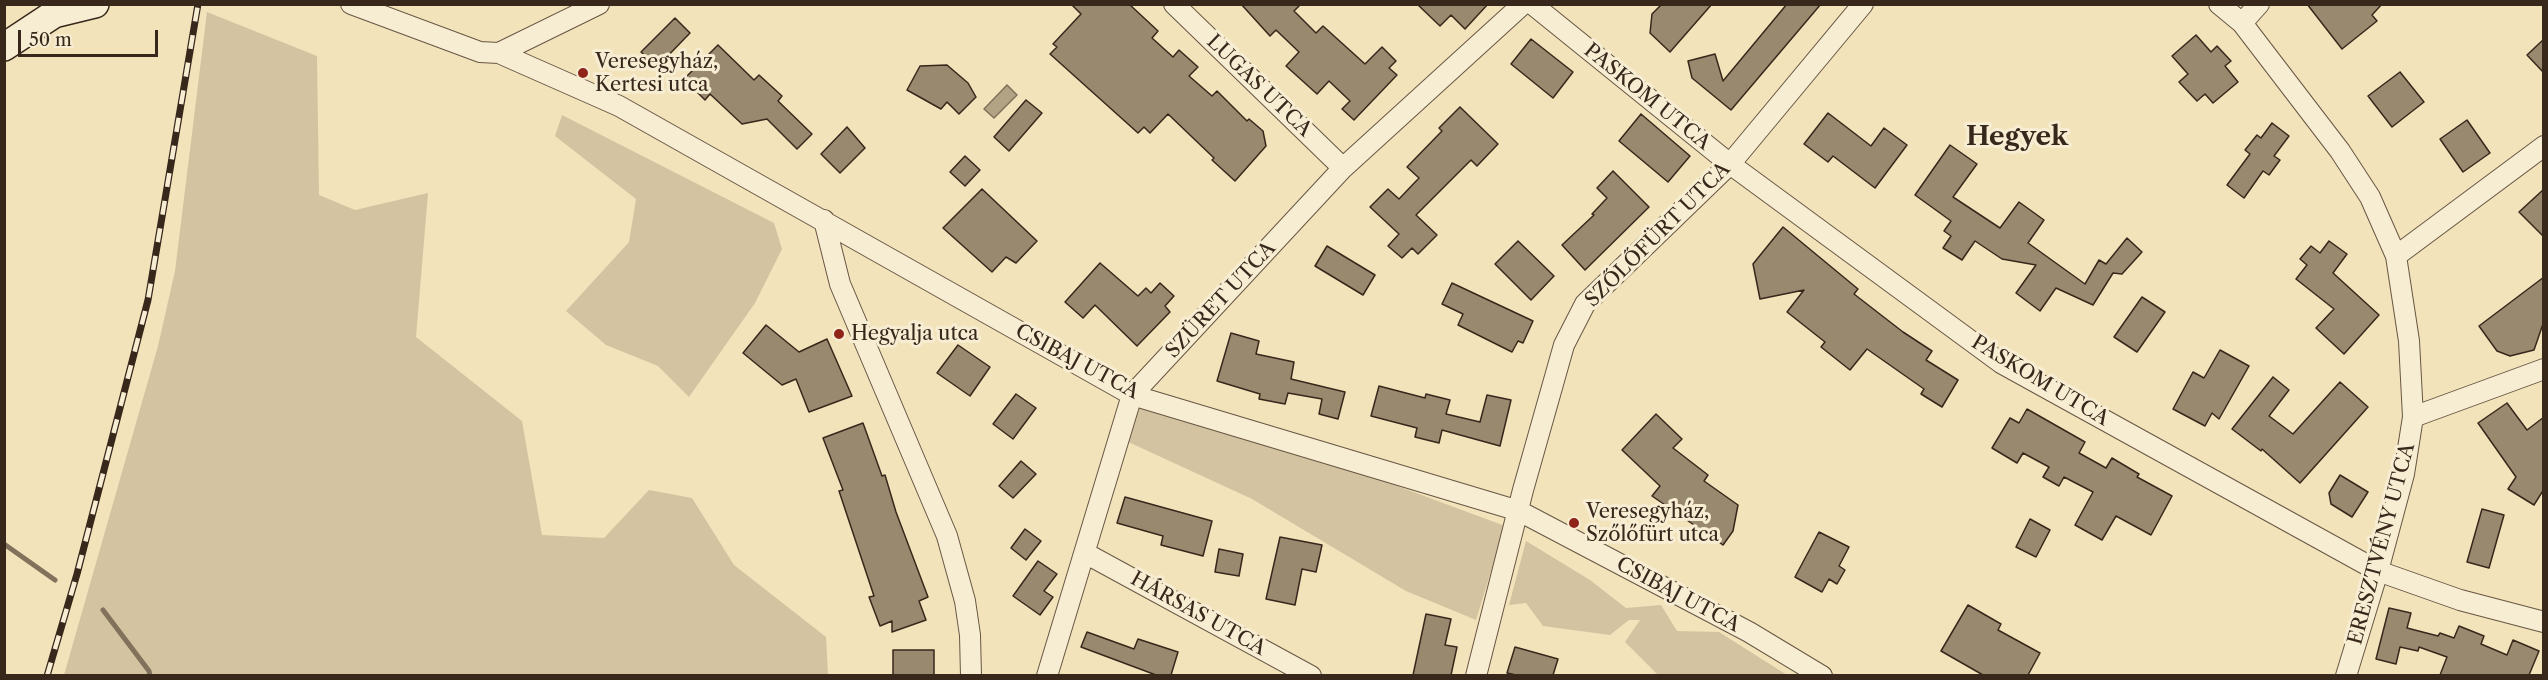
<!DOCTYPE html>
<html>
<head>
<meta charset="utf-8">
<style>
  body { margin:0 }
  #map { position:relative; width:2548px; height:680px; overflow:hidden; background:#f3e3bb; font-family:"Libre Caslon Text",serif }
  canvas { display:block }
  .frame { position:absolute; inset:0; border:6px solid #38271b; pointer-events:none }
  .scale { position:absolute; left:18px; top:30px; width:140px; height:27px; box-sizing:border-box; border:3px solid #38271b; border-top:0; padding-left:8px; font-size:18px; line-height:21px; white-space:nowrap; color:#38271b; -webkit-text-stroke:4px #f7edd3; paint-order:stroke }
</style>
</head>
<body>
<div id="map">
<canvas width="2548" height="680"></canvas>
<div class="frame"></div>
<div class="scale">50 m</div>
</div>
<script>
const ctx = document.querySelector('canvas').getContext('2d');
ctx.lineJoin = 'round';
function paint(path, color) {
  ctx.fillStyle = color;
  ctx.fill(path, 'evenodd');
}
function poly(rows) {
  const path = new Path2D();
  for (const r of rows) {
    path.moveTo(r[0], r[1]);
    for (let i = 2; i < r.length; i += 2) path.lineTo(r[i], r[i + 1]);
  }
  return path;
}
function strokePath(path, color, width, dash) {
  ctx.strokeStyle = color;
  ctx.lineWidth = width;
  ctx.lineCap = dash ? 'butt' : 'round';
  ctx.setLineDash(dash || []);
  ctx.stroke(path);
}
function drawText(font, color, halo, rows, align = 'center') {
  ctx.font = font + ' "Libre Caslon Text",serif';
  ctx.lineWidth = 6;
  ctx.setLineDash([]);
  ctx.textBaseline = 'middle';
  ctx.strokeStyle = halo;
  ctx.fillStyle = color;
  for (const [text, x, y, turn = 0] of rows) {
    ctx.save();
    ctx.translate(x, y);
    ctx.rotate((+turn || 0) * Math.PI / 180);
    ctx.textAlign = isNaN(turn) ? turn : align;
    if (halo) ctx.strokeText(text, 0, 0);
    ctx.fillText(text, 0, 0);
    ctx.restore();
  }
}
const green = poly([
  [207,12,317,56,319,195,355,210,428,193,416,337,522,421,542,535,604,538,649,490,692,498,734,565,826,637,828,675,64,675,158,346,175,271],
  [562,115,774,223,782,249,755,303,689,397,658,366,606,345,566,311,629,242,636,199,555,136],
  [1139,407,1365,474,1505,526,1476,620,1406,591,1252,499,1124,440,1128,419],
  [1526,541,1590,580,1626,608,1661,605,1677,631,1719,632,1787,675,1658,675,1625,642,1640,620,1629,620,1610,635,1543,626,1526,603,1509,605]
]);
const water = poly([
  [1007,85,1017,95,994,118,984,109,1007,85]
]);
const stream = poly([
  [4,544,55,580],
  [103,610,149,671,150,676]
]);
const building = poly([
  [1071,4,1129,4,1158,31,1152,38,1173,57,1179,50,1198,67,1189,76,1212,96,1217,91,1247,121,1249,119,1263,131,1266,146,1235,181,1212,160,1214,158,1168,114,1150,133,1144,127,1138,133,1050,54,1057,47,1053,44,1081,14,1071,4],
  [1241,4,1301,4,1294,11,1316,33,1323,26,1365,64,1382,47,1396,61,1389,68,1397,75,1354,120,1342,109,1350,101,1329,81,1317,94,1286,66,1299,52,1276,30,1270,36,1241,4],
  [1417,4,1488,4,1465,29,1451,15,1440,26,1417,4],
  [1662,4,1712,4,1670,52,1650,33,1652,14,1662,4],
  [1787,4,1821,4,1731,110,1692,78,1688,61,1715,54,1723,81,1787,4],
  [2307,4,2382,4,2372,15,2377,21,2342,49,2307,4],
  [675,18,690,33,657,67,641,52,675,18],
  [2196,35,2211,52,2217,46,2231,61,2225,66,2238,82,2213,103,2205,94,2197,101,2179,82,2188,74,2172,56,2196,35],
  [1531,39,1573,72,1553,98,1511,64,1531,39],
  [2544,39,2544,73,2527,55,2544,39],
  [718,45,754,80,759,75,782,96,778,101,812,134,797,149,767,119,742,124,710,94,705,100,684,79,718,45],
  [947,65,968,83,976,97,959,114,947,102,941,109,907,90,920,66,947,65],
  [2400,72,2424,102,2392,127,2368,96,2400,72],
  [1026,100,1042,113,1009,151,994,137,1026,100],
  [1460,107,1498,144,1477,166,1471,160,1416,215,1437,235,1418,254,1412,248,1402,258,1388,246,1399,234,1370,207,1388,189,1399,199,1419,178,1407,167,1442,131,1439,128,1460,107],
  [1828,113,1871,146,1884,128,1907,145,1875,188,1833,156,1828,162,1804,144,1828,113],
  [1641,114,1690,156,1668,182,1619,141,1641,114],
  [2467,120,2490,153,2463,172,2440,139,2467,120],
  [2272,123,2289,136,2274,156,2280,160,2269,175,2263,171,2244,198,2227,185,2250,154,2245,150,2257,135,2261,138,2272,123],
  [847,127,865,148,840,173,821,154,847,127],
  [1950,145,1977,164,1953,197,2000,228,2019,202,2044,220,2028,243,2085,284,2099,260,2106,264,2127,238,2142,252,2122,274,2113,273,2093,305,2056,288,2040,311,2016,293,2036,265,2002,259,1975,241,1962,260,1943,248,1951,236,1944,231,1951,221,1915,195,1950,145],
  [965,156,980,170,965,186,950,172,965,156],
  [1613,171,1649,207,1585,270,1562,245,1594,215,1592,214,1607,198,1597,188,1613,171],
  [982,189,1037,241,1016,263,1006,257,992,272,943,228,982,189],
  [2544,189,2544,237,2519,212,2544,189],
  [1783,227,1858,289,1854,294,1903,332,1932,351,1926,360,1958,380,1942,407,1921,394,1924,389,1867,349,1850,370,1821,347,1825,342,1787,312,1804,290,1760,299,1753,264,1783,227],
  [1518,241,1554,276,1531,300,1495,264,1518,241],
  [2329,241,2347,254,2333,273,2379,315,2344,354,2316,328,2334,309,2296,279,2307,265,2300,259,2311,246,2320,253,2329,241],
  [1327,246,1375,275,1363,295,1315,266,1327,246],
  [1100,263,1138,296,1146,288,1151,293,1160,283,1174,296,1165,306,1170,312,1137,346,1095,305,1083,318,1065,302,1100,263],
  [2544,277,2544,321,2534,350,2510,356,2497,351,2479,326,2544,277],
  [1452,283,1533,321,1523,343,1518,341,1512,352,1458,325,1463,314,1442,304,1452,283],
  [2142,297,2165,312,2137,352,2114,337,2142,297],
  [766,325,799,352,827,339,852,396,809,412,796,379,782,385,743,353,766,325],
  [1231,333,1259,341,1256,354,1294,362,1291,379,1345,392,1338,419,1319,414,1322,399,1288,393,1285,404,1259,399,1260,394,1217,381,1231,333],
  [958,345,990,367,970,396,937,373,958,345],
  [2220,350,2249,366,2219,419,2212,413,2205,426,2173,409,2193,372,2204,378,2220,350],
  [2273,377,2289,390,2269,416,2293,434,2340,382,2368,407,2300,483,2262,449,2261,451,2232,429,2273,377],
  [1379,386,1425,398,1426,394,1450,400,1446,414,1480,422,1487,395,1511,400,1500,446,1442,430,1439,443,1415,437,1417,428,1371,416,1379,386],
  [1016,394,1036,408,1013,439,993,424,1016,394],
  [2507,403,2527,430,2544,417,2544,489,2534,505,2508,489,2516,477,2478,423,2507,403],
  [2027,409,2085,442,2079,453,2106,468,2112,458,2139,474,2137,477,2172,496,2151,535,2116,516,2102,540,2075,525,2093,492,2064,477,2059,486,2043,477,2049,467,2023,453,2017,463,1992,448,2010,418,2019,423,2027,409],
  [1656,414,1682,439,1673,448,1708,475,1704,481,1738,505,1733,531,1723,545,1652,496,1660,486,1622,450,1656,414],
  [863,423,882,476,885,475,896,512,928,597,919,601,926,620,892,632,892,621,880,626,869,597,874,596,839,491,843,490,823,438,863,423],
  [1021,461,1036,474,1013,498,999,486,1021,461],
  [2340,475,2368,492,2352,517,2331,504,2329,493,2340,475],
  [1125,497,1212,521,1203,556,1161,545,1163,536,1117,523,1125,497],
  [2482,509,2504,515,2489,568,2467,562,2482,509],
  [2030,519,2050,530,2036,557,2016,547,2030,519],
  [1025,529,1041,541,1026,560,1011,548,1025,529],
  [1819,532,1849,547,1839,566,1845,570,1837,584,1829,579,1822,592,1795,577,1819,532],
  [1280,537,1322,545,1316,572,1302,569,1295,605,1266,599,1280,537],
  [1219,549,1243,554,1239,576,1215,572,1219,549],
  [1038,561,1057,574,1044,591,1053,597,1040,615,1013,596,1038,561],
  [1968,605,2001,624,1998,630,2040,653,2028,675,1983,675,1941,651,1968,605],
  [2389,608,2411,613,2407,628,2438,636,2440,633,2454,638,2459,626,2484,636,2481,644,2507,655,2513,640,2539,651,2529,675,2440,675,2447,657,2419,647,2418,651,2400,647,2396,664,2376,659,2389,608],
  [1426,614,1451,619,1445,645,1457,647,1451,675,1413,675,1426,614],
  [1087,632,1134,649,1138,639,1178,652,1171,675,1156,675,1081,647,1087,632],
  [1515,647,1558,659,1553,675,1516,675,1507,673,1515,647],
  [893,650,934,650,934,675,893,675,893,650]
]);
const street = poly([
  [351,4,480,52,499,53,619,106,1132,395,1519,511,1749,632,1822,676],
  [1174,4,1343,168],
  [1532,4,1730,164,2001,363,2378,571,2460,600,2544,622],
  [2219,4,2242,23,2340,151,2370,197,2396,256,2409,341,2413,417,2404,474,2378,571,2346,676],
  [2242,23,2259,4],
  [499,53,599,4],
  [824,220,840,284,947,536,965,601,970,635,971,676],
  [2396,256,2544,146],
  [2413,417,2544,369],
  [1085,553,1311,676],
  [1047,676,1132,395,1343,168,1523,4],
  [1476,676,1523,490,1564,345,1585,304,1730,164,1863,4]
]);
const secondary = poly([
  [4,47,54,14,95,4]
]);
const rail = poly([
  [47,676,77,574,148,300,198,4]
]);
const markers = [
  [583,73,6,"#8f2418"],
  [839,334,6,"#8f2418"],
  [1574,523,6,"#8f2418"]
];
const poiNames = [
  ["Veresegyház,",595,62],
  ["Kertesi utca",595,85],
  ["Hegyalja utca",851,334],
  ["Veresegyház,",1586,512],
  ["Szőlőfürt utca",1586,535]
];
const streetNames = [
  ["LUGAS UTCA",1259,86,44],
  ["PASKOM UTCA",1647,97,39],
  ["SZŐLŐFÜRT UTCA",1658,235,-45],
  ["SZÜRET UTCA",1221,300,-47],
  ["CSIBAJ UTCA",1077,362,28],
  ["PASKOM UTCA",2040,381,31],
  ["ERESZTVÉNY UTCA",2382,544,-75],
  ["CSIBAJ UTCA",1678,595,28],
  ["HÁRSAS UTCA",1198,614,29]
];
const districtNames = [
  ["Hegyek",2017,137]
];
paint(green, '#d3c3a0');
paint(water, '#b3a385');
strokePath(water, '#82715b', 1.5);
strokePath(stream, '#82715b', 5);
paint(building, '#99896e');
strokePath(building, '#38271b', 1.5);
strokePath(street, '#675643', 22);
strokePath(secondary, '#38271b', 30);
strokePath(street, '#f7edd3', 20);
strokePath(secondary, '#f7edd3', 27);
strokePath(rail, '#38271b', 7);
strokePath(rail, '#f7edd3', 4.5, [14]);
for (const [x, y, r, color] of markers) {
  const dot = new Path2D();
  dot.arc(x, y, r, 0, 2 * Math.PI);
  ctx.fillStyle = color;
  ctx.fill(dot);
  strokePath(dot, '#f7edd3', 2);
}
drawText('20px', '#38271b', '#f7edd3', poiNames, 'left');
drawText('20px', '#38271b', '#f7edd3', streetNames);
drawText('bold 26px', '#38271b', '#f7edd3', districtNames);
</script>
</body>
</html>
